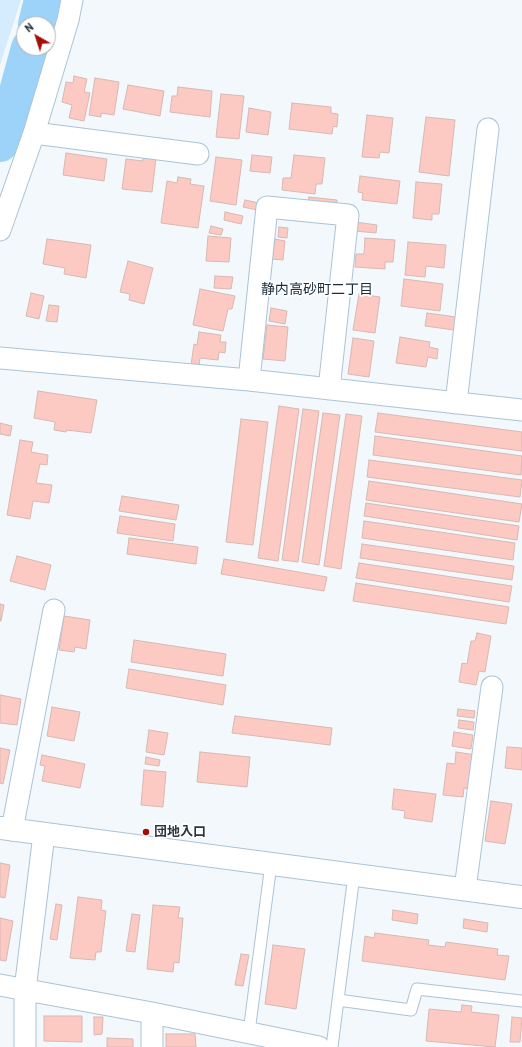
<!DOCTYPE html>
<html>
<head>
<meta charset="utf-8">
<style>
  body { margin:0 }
  #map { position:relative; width:522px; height:1047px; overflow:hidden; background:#f3f8fc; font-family:Barlow,sans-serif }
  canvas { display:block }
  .north { position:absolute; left:16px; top:16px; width:40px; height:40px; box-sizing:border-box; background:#fff; border:1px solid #abafb1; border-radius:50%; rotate:321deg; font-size:11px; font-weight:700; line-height:16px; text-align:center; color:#2c363d }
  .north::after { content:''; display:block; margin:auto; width:14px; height:18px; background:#a40d0a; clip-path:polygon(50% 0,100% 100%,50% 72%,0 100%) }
</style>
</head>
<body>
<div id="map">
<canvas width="522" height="1047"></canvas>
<div class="north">N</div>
</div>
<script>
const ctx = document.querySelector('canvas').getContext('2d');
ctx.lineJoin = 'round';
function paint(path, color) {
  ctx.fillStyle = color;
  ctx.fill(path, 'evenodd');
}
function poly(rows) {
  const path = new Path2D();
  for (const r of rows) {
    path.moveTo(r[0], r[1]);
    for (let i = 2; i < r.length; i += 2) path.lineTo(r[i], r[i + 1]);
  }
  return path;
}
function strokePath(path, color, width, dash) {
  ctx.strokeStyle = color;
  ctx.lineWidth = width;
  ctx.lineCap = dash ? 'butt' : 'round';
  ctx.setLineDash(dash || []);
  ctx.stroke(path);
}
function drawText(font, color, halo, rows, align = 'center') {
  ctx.font = font + ' Barlow,"Noto Sans JP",sans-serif';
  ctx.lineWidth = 3.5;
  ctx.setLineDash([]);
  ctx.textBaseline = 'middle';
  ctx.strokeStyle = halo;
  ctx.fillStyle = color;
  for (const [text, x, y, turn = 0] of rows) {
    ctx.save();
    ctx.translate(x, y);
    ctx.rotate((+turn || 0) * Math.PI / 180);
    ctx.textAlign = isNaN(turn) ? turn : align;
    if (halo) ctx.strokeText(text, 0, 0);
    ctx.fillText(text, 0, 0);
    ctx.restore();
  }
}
const green = poly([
  [0,0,21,0,0,65]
]);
const river = poly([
  [37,24,43,0],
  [0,143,16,99,30,48]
]);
const building = poly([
  [74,76,87,79,84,92,90,93,84,121,69,118,72,105,62,102,66,82,73,83,74,76],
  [95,78,119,82,114,115,101,113,101,117,89,115,95,78],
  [128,85,164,91,160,116,123,109,128,85],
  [178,87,212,91,210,117,170,112,172,96,177,96,178,87],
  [221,94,244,96,239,139,216,137,221,94],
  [292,103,331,107,331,113,338,114,337,127,333,126,332,134,289,129,292,103],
  [249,108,271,112,268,135,246,132,249,108],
  [367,115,393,118,389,153,380,152,379,158,362,157,367,115],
  [426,117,455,120,449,176,419,172,426,117],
  [66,153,107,159,104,181,63,175,66,153],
  [252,155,272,157,270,173,250,171,252,155],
  [294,155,325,158,322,184,316,184,315,194,282,190,283,178,291,178,294,155],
  [143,157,156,158,152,192,122,189,126,159,143,161,143,157],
  [216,157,242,160,236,205,210,201,216,157],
  [360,176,400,181,397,204,362,200,363,193,358,192,360,176],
  [178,177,191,179,190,184,204,186,198,228,161,223,167,181,177,183,178,177],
  [416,182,442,184,439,214,432,214,432,220,413,218,416,182],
  [309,197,337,200,337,208,308,205,309,197],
  [245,200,264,204,262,211,243,207,245,200],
  [225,212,243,216,241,224,224,220,225,212],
  [355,222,377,225,376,233,355,231,355,222],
  [211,226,223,229,221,235,209,233,211,226],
  [279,227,288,228,287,238,278,237,279,227],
  [208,236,231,238,229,262,206,261,208,236],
  [365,238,395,240,393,262,385,262,385,269,355,267,356,254,364,254,365,238],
  [47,239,91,245,86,278,64,274,65,268,43,264,47,239],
  [275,239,285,241,283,260,272,259,275,239],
  [408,242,446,245,444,268,426,266,425,277,405,275,408,242],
  [128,261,153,268,144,304,129,300,130,294,120,292,128,261],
  [215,276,233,277,231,289,214,288,215,276],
  [404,279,443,284,440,311,401,306,404,279],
  [200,289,235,296,232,309,228,309,223,331,193,325,200,289],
  [31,293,44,296,39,319,26,316,31,293],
  [359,294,380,297,375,333,353,330,359,294],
  [49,305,59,306,57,322,46,321,49,305],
  [271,308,287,311,285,324,269,321,271,308],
  [427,313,456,317,454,330,425,326,427,313],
  [267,325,288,327,285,361,263,359,267,325],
  [199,332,221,335,220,342,226,342,225,353,219,352,218,360,200,358,199,366,191,365,194,344,197,345,199,332],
  [400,337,430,342,429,347,438,349,437,359,428,357,426,367,396,363,400,337],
  [353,338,374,341,369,377,348,374,353,338],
  [38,391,97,400,91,433,67,430,66,432,54,430,55,422,34,418,38,391],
  [279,406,299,409,278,561,258,558,279,406],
  [303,409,319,411,298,562,282,560,303,409],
  [323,413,340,415,319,565,302,562,323,413],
  [378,413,522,432,522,451,375,432,378,413],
  [346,414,362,416,341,569,324,566,346,414],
  [241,419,268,422,253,545,226,542,241,419],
  [0,423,12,426,10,436,0,434,0,423],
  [375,436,522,456,521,475,373,455,375,436],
  [20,440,33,442,31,452,48,455,47,465,40,464,36,483,52,485,49,503,33,501,30,519,7,515,20,440],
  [369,460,522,480,520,497,367,477,369,460],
  [369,481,522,504,519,522,366,500,369,481],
  [122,496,179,505,176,520,119,511,122,496],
  [366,503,519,526,517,540,364,516,366,503],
  [120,516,175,524,173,541,117,533,120,516],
  [364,521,515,543,513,560,362,538,364,521],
  [129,538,198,547,196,564,127,554,129,538],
  [362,544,514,566,512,580,360,558,362,544],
  [17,556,51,565,45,590,10,581,17,556],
  [224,559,327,577,324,591,221,574,224,559],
  [359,563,512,586,509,602,356,578,359,563],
  [356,583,509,607,506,624,353,601,356,583],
  [0,604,4,605,1,621,0,621,0,604],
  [64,616,90,620,86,649,75,647,74,652,59,650,64,616],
  [477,633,491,636,485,672,479,671,476,685,459,682,462,663,467,664,471,641,475,641,477,633],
  [134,640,226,654,223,676,131,662,134,640],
  [129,669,226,685,223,705,126,688,129,669],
  [0,695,21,699,17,725,0,723,0,695],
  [52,707,80,712,74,741,47,736,52,707],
  [458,709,475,711,474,718,457,716,458,709],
  [235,716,332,728,330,745,232,733,235,716],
  [459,720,474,722,473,730,458,728,459,720],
  [149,730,168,733,164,755,146,752,149,730],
  [454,732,473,735,471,749,452,746,454,732],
  [507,747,522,748,522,770,505,768,507,747],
  [0,748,10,750,3,784,0,783,0,748],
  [200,752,250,757,247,787,197,782,200,752],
  [456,752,476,755,471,789,464,788,463,797,443,795,447,763,455,764,456,752],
  [42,755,85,764,80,788,42,781,45,766,40,765,42,755],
  [146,757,160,760,159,766,145,764,146,757],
  [144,770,166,772,163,807,141,805,144,770],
  [394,789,436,794,432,822,404,818,405,811,392,809,394,789],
  [491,801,512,804,505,844,485,841,491,801],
  [0,863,10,865,5,898,0,897,0,863],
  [78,897,102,900,101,910,106,911,101,952,96,952,95,960,70,958,78,897],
  [56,904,62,905,57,940,50,939,56,904],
  [153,905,180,907,178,918,183,918,179,963,174,962,173,972,147,969,153,905],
  [393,910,418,914,417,924,392,920,393,910],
  [132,914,140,915,135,952,126,951,132,914],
  [0,918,13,921,6,961,0,960,0,918],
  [464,919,488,923,487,932,463,928,464,919],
  [375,933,429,940,428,945,445,947,446,942,498,949,497,955,509,956,505,980,362,961,365,936,374,938,375,933],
  [273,945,305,949,296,1009,265,1004,273,945],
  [241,954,249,955,243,986,235,985,241,954],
  [462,1005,472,1006,471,1012,499,1015,495,1047,426,1041,429,1009,461,1012,462,1005],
  [44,1016,82,1016,82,1042,44,1041,44,1016],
  [94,1017,103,1017,102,1034,94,1035,94,1017],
  [512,1017,522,1018,520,1042,510,1042,512,1017],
  [166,1034,195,1034,196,1047,166,1047,166,1034],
  [107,1038,133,1039,133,1047,107,1047,107,1038]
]);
const lane = poly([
  [338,1000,411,1010,417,989,522,1001],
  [249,1032,271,864],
  [332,1047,354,875]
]);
const street = poly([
  [34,133,198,154],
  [0,230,34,133,68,20,72,0],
  [0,358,249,380,522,410],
  [249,380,267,207,348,215,329,389],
  [456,403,488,129],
  [12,830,54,610],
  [465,889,492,687],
  [0,985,152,1013,319,1047],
  [152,1013,152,1047],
  [25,1047,25,990,44,834]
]);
const secondary = poly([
  [0,828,522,897]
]);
const markers = [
  [146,832,4,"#a40d0a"]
];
const poiNames = [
  ["団地入口",154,832]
];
const neighbourhoodNames = [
  ["静内高砂町二丁目",317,289]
];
paint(green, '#d5ecfe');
strokePath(river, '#9dd3f9', 38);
paint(building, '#fccac2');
strokePath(building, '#d7b8b3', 1);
strokePath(lane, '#abc3d5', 13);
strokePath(street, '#abc3d5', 23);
strokePath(secondary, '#abc3d5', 24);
strokePath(lane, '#fff', 11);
strokePath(street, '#fff', 21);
strokePath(secondary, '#fff', 22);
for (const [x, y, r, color] of markers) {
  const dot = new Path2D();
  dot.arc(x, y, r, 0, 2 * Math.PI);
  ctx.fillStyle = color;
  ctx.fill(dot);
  strokePath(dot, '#fff', 1.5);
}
drawText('bold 13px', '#2c363d', '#fff', poiNames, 'left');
drawText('14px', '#192d3b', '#fff', neighbourhoodNames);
</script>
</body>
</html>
